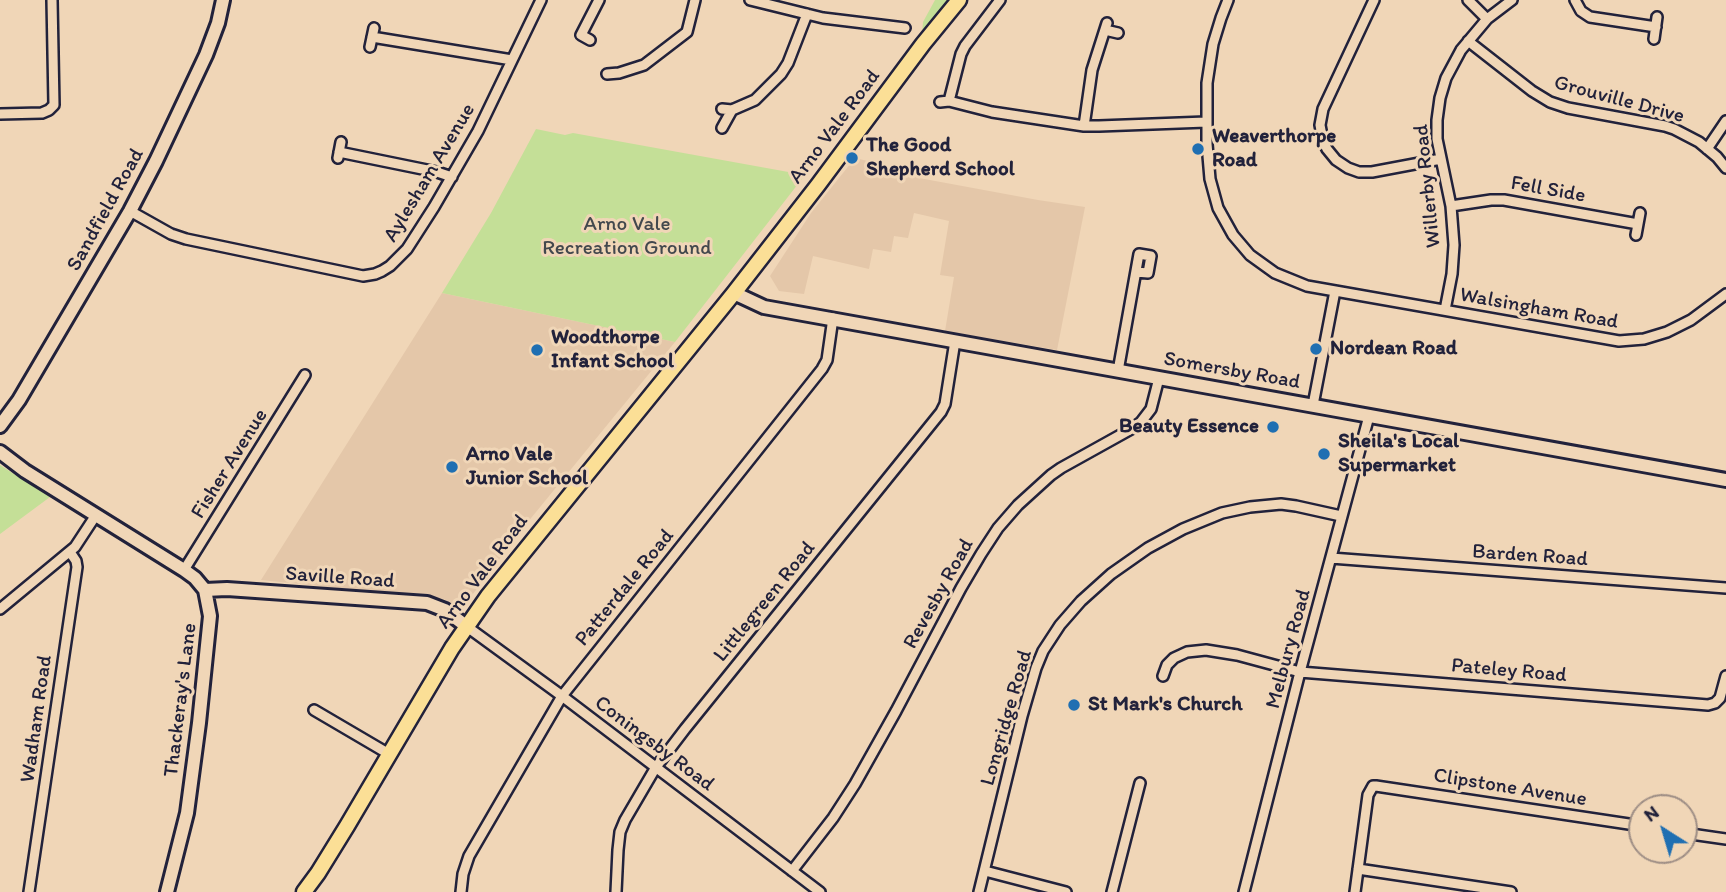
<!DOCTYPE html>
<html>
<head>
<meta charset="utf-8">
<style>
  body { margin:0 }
  #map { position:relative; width:1726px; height:892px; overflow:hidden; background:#f0d6b7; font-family:Itim,sans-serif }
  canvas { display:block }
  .north { position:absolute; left:1628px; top:794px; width:70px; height:70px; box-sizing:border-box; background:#f0d6b7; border:2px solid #9e8e85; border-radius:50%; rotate:323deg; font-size:19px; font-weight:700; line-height:28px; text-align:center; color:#22223b }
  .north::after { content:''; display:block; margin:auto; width:24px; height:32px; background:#1f6fb2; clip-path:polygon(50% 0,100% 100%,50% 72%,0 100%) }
</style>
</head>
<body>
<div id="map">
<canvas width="1726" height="892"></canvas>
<div class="north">N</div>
</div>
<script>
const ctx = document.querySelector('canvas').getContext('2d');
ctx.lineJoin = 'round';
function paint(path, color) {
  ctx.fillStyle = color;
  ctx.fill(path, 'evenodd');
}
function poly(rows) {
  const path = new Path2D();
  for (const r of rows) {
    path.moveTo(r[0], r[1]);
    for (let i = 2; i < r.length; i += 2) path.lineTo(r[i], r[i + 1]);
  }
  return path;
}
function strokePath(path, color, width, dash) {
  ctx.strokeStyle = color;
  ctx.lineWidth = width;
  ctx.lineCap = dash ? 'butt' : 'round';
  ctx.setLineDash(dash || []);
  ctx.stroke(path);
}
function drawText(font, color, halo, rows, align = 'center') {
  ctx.font = font + ' Itim,sans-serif';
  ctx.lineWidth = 6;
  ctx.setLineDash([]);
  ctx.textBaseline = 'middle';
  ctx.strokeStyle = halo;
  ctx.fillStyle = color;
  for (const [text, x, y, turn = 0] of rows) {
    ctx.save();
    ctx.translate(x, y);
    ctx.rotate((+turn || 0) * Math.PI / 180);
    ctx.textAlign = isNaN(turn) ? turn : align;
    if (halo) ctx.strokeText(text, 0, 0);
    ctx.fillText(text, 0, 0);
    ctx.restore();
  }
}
const built = poly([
  [855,158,918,173,919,178,1038,200,1085,207,1057,350,945,331,954,277,940,275,949,221,914,213,908,238,894,236,891,252,873,249,869,269,813,256,804,294,779,291,770,276,811,213],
  [442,293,675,342,527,523,460,611,444,599,261,580]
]);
const green = poly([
  [935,0,949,0,922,34,923,22],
  [536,129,565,135,573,133,805,175,675,342,442,293,491,213],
  [0,465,50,497,0,534]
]);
const street = poly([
  [750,0,823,18,905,28],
  [1228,0,1221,18,1213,44,1207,83,1207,144,1210,179,1218,208,1233,235,1250,255,1275,273,1307,286,1619,341,1644,339,1667,332,1691,320,1726,294],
  [1374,0,1323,109,1320,125,1323,141,1327,149,1336,160,1348,168,1359,172,1372,172,1441,159],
  [1468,0,1487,19],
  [1575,0,1581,11,1590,17,1656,27],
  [1105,30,1118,33],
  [372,37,512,60],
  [1654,39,1657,17],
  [590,40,581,35,599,0],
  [1468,41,1532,91,1550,102,1568,108,1665,126,1674,129,1699,142,1717,157,1726,168],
  [370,47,374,28],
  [607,74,619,73,644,65,687,32,695,0],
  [949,101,961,54,965,46,1000,0],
  [940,102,949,101,992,112,1084,126,1099,126,1206,122],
  [722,109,732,110,755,100,781,74,788,63,807,14],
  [0,114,42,113,49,110,54,105,52,0],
  [1084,126,1092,70,1107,23],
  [722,128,732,110],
  [1707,149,1726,121],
  [339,152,437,172,452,177],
  [338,158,341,142],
  [1451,206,1491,200,1504,200,1638,224],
  [130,211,171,234,186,239,363,276,375,274,382,271,390,266,407,249,434,207,478,131,541,0],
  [1636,235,1640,213],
  [1445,310,1452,274,1454,245,1451,206,1437,139,1437,120,1440,98,1446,78,1461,50,1487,19,1512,0],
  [1118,371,1139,254,1151,256,1148,273,1136,272],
  [1313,405,1335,291],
  [1331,558,1726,588],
  [184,570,305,375],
  [0,609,75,547,96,515],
  [466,626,562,696,820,892],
  [1163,676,1167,665,1174,658,1187,652,1206,650,1237,655,1300,672,1708,705,1715,703,1720,698,1726,676],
  [314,710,389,754],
  [1684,833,1726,839],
  [1358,869,1511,892],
  [792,871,833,818,855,784,896,711,961,588,981,554,998,528,1018,505,1051,475,1061,468,1133,428,1141,422,1151,409,1159,378],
  [985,871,1066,892],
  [29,892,77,567,76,561,70,552],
  [461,892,463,874,469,856,562,696,822,369,827,360,833,318],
  [616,892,618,850,620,832,625,820,656,767,685,729,941,412,945,404,955,341],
  [979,892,1022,716,1036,668,1043,651,1060,625,1081,601,1111,574,1148,548,1183,529,1222,513,1250,507,1281,504,1296,506,1341,516],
  [1112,892,1140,783],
  [1244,892,1300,672,1369,416],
  [1355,892,1368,795,1373,786,1376,786,1642,826]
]);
const secondary = poly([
  [734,293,764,307,1726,480],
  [0,426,19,400,130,211,156,161,206,55,218,23,223,0],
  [0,452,25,471,184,570,195,578,205,590,210,616,199,723,187,813,167,892],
  [205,590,227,589,427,603,445,610,466,626]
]);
const primary = poly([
  [304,892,318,873,347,826,452,648,488,596,734,293,818,185,923,44,959,0]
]);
const markers = [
  [1198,149,7,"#1f6fb2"],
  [852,158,7,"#1f6fb2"],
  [1316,349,7,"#1f6fb2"],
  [537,350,7,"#1f6fb2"],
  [1273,427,7,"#1f6fb2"],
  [1324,454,7,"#1f6fb2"],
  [452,467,7,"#1f6fb2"],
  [1074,705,7,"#1f6fb2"]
];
const streetNames = [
  ["Grouville Drive",1619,100,15],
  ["Arno Vale Road",835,127,-53],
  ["Aylesham Avenue",430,173,-59],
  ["Willerby Road",1428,186,-96],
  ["Fell Side",1548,190,10],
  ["Sandfield Road",106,210,-61],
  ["Walsingham Road",1539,309,10],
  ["Somersby Road",1232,371,10],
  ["Fisher Avenue",230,464,-58],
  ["Barden Road",1530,556,4],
  ["Arno Vale Road",483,572,-53],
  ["Saville Road",340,578,4],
  ["Patterdale Road",625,588,-51],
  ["Revesby Road",939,594,-61],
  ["Littlegreen Road",765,602,-51],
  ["Melbury Road",1289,649,-75],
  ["Pateley Road",1509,671,5],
  ["Thackeray's Lane",181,700,-83],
  ["Longridge Road",1007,718,-74],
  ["Wadham Road",37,719,-82],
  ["Coningsby Road",654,744,37],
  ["Clipstone Avenue",1510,788,9]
];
const poiNames = [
  ["Weaverthorpe",1212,137],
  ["Road",1212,161],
  ["The Good",866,146],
  ["Shepherd School",866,170],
  ["Woodthorpe",551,338],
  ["Infant School",551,362],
  ["Nordean Road",1330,349],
  ["Beauty Essence",1259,427,"right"],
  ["Sheila's Local",1338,442],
  ["Supermarket",1338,466],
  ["Arno Vale",466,455],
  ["Junior School",466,479],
  ["St Mark's Church",1088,705]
];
const parkNames = [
  ["Arno Vale",627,225],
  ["Recreation Ground",627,249]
];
paint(built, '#e4c7a9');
paint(green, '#c4df97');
strokePath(street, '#22223b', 14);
strokePath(secondary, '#22223b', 18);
strokePath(primary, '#22223b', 19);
strokePath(street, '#f0d6b7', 9);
strokePath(secondary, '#f0d6b7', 12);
strokePath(primary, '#fbdf96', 14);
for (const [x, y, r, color] of markers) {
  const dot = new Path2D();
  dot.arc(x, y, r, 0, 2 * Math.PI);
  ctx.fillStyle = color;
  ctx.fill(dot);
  strokePath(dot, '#f0d6b7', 2.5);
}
drawText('21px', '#22223b', '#f0d6b7', streetNames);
drawText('bold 21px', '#22223b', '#f0d6b7', poiNames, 'left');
drawText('21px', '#42484d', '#f0d6b7', parkNames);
</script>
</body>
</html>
